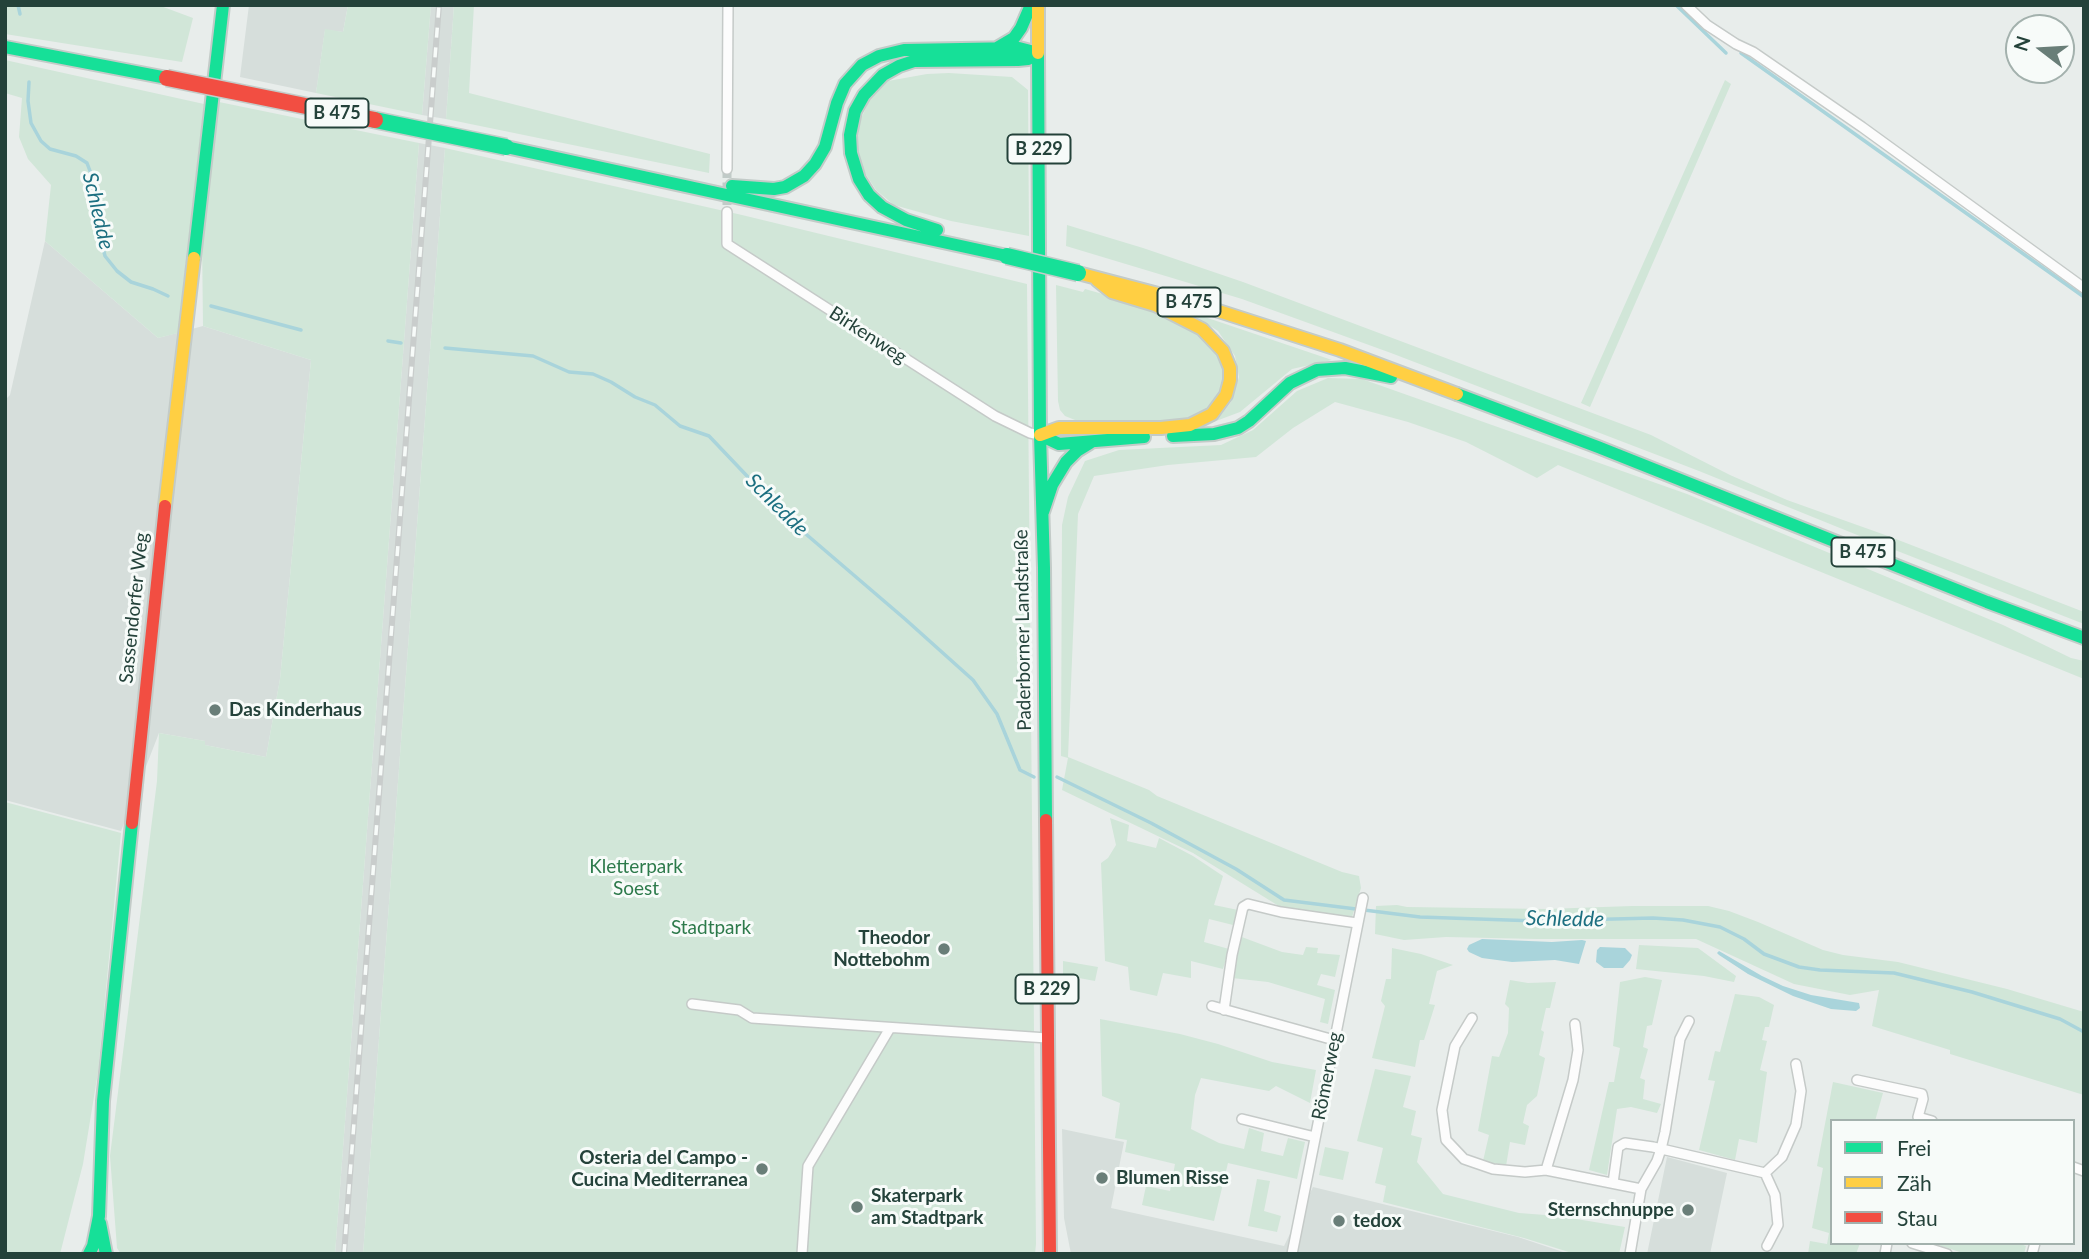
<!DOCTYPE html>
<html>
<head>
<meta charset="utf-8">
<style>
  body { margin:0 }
  #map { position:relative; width:2089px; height:1259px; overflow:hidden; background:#e8edeb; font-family:Lato,sans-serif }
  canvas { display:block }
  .frame { position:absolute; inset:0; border:7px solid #24423a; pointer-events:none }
  .legend { position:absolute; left:1830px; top:1119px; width:245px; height:126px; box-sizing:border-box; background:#f7fbf9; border:2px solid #a3b1ad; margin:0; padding:9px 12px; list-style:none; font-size:21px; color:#24423a }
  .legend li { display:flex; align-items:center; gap:14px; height:35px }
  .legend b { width:35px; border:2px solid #a3b1ad }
  .north { position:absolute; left:2005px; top:14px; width:70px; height:70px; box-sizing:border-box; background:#f7fbf9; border:2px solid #a3b1ad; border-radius:50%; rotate:287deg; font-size:19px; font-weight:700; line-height:28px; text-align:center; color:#24423a }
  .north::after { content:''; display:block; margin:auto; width:24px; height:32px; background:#697e78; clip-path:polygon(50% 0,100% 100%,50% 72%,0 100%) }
</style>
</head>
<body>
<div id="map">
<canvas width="2089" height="1259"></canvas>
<div class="frame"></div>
<ul class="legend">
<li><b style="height:9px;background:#16e098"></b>Frei</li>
<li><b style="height:9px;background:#ffcf43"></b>Zäh</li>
<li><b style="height:9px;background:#f24e42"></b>Stau</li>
</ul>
<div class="north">N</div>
</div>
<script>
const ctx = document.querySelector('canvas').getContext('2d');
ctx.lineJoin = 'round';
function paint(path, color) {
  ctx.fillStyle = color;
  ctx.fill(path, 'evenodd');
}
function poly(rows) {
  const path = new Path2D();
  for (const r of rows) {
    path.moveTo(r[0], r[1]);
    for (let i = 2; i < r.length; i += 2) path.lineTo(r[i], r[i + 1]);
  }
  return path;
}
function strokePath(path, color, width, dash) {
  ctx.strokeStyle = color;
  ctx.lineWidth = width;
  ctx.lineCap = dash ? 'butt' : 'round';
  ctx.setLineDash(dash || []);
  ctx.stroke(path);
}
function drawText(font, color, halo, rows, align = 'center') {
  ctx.font = font + ' Lato,sans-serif';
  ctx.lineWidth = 6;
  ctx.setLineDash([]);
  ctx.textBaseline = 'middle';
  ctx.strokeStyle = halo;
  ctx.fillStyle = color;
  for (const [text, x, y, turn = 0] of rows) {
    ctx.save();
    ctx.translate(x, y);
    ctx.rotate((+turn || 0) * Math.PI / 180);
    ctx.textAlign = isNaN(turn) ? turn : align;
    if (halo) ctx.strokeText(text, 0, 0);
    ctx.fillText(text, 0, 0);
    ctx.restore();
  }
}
const built = poly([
  [249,5,348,5,343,32,325,30,316,93,240,77],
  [431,5,454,5,446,119,422,115],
  [419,143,445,148,363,1254,335,1254],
  [45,241,158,338,203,326,311,360,280,679,266,757,205,745,205,741,159,733,121,831,5,800,5,400,10,395],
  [1062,1129,1124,1142,1111,1208,1284,1246,1313,1187,1518,1237,1569,1254,1071,1254,1064,1218],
  [1667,1157,1727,1173,1710,1254,1647,1254]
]);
const green = poly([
  [5,5,158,5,193,18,182,62,5,34],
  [348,5,431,5,422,115,316,93,325,29,343,32],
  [454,5,474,5,469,93,710,154,709,173,446,119],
  [5,60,204,104,178,333,158,338,45,241,51,185,28,159,19,137,22,98,5,93],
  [949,73,1012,77,1028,90,1029,236,951,221,894,205,876,190,863,170,857,144,860,121,870,99,888,81,927,74],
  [1725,80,1731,84,1590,407,1581,403],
  [219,102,419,143,335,1254,121,1254,117,1248,110,1156,157,781,159,733,205,741,205,745,266,757,280,679,311,360,203,326,202,240],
  [445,148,742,215,1027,284,1036,1244,1035,1254,363,1254],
  [1067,225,1143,248,1243,282,1651,435,1730,475,1787,500,1888,536,2084,612,2084,624,1877,543,1699,471,1391,353,1242,299,1066,246],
  [1056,285,1083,292,1085,289,1138,304,1199,334,1222,358,1224,387,1206,411,1179,421,1089,421,1075,420,1065,416,1060,410,1058,401],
  [1187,311,1332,360,1292,369,1240,412,1208,424,1221,415,1231,402,1239,377,1235,356,1218,331],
  [1328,378,1362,379,1687,494,2003,625,2071,658,2084,661,2084,679,1558,465,1537,478,1466,442,1408,422,1335,402,1293,428,1256,457,1168,465,1094,476,1078,514,1068,757,1149,790,1157,796,1342,872,1359,876,1361,888,1352,917,1282,908,1193,853,1062,790,1068,758,1061,756,1062,525,1068,497,1085,461,1119,450,1221,445,1253,430,1297,391],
  [5,802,121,833,98,1072,83,1164,60,1254,5,1254],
  [1110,818,1129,825,1127,841,1156,848,1159,838,1193,856,1223,876,1214,905,1238,910,1233,925,1209,919,1204,942,1229,949,1223,969,1191,961,1191,978,1163,973,1157,996,1130,990,1128,967,1105,961,1101,863,1108,858,1116,845],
  [1397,905,1407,907,1546,909,1632,906,1708,906,1729,911,1758,922,1823,950,1843,955,1898,962,2007,989,2084,1012,2084,1095,1950,1054,1950,1050,1872,1026,1879,990,1850,995,1794,984,1696,939,1537,939,1446,937,1404,940,1375,934,1376,906],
  [1239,936,1282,952,1303,955,1306,947,1318,948,1317,953,1340,955,1335,977,1321,974,1317,985,1335,990,1328,1024,1320,1022,1325,999,1268,982,1232,978],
  [1639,945,1698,948,1736,976,1734,982,1704,976,1636,969],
  [1392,948,1421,954,1453,965,1437,971,1429,1004,1435,1005,1424,1040,1420,1040,1415,1067,1372,1058,1385,1006,1381,1001,1386,979,1391,979],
  [1063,961,1098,967,1095,981,1063,975],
  [1645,977,1662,980,1652,1025,1647,1026,1643,1047,1648,1049,1640,1078,1645,1080,1643,1099,1661,1104,1657,1113,1631,1107,1617,1109,1607,1175,1589,1170,1609,1082,1614,1082,1620,1048,1613,1046,1620,982],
  [1510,980,1528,983,1556,982,1550,1008,1546,1008,1541,1030,1544,1032,1539,1055,1545,1058,1537,1096,1527,1105,1523,1123,1529,1126,1525,1145,1510,1142,1506,1166,1483,1161,1489,1135,1478,1131,1492,1056,1499,1057,1508,1033,1509,1008,1505,1004],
  [1735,994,1759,997,1774,1005,1769,1027,1765,1027,1762,1040,1767,1041,1760,1070,1767,1072,1757,1143,1739,1139,1735,1160,1699,1150,1715,1081,1708,1080,1715,1051,1720,1052],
  [1100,1019,1180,1034,1218,1044,1272,1062,1316,1070,1310,1103,1276,1086,1269,1091,1201,1078,1195,1095,1191,1129,1219,1143,1244,1149,1249,1128,1264,1133,1261,1151,1283,1156,1288,1138,1305,1142,1297,1179,1228,1163,1214,1221,1142,1205,1146,1186,1170,1191,1175,1164,1125,1152,1127,1140,1115,1138,1120,1103,1102,1096],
  [1375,1069,1411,1076,1403,1107,1416,1111,1411,1135,1422,1138,1417,1162,1443,1194,1519,1213,1558,1216,1625,1227,1619,1254,1575,1254,1524,1238,1383,1202,1386,1186,1375,1183,1383,1148,1357,1141],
  [1833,1082,1883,1093,1875,1121,1832,1121,1832,1243,1860,1243,1856,1254,1808,1254,1810,1241,1827,1244,1829,1233,1812,1228,1823,1168,1817,1166],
  [1325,1147,1349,1152,1343,1180,1319,1175],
  [1257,1179,1270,1181,1264,1211,1281,1216,1277,1232,1248,1226],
  [1932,1243,2018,1243,2026,1246,2024,1254,1966,1254]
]);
const water = poly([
  [1482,939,1552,942,1582,940,1586,941,1579,964,1555,960,1512,962,1482,958,1469,952,1467,949,1469,945],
  [1600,947,1625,948,1632,955,1630,960,1623,968,1604,968,1596,962,1597,950],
  [1719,951,1762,976,1783,986,1811,995,1859,1003,1860,1008,1856,1011,1831,1009,1793,996,1748,974,1719,955,1717,953]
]);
const stream = poly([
  [18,5,20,14],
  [1676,5,1726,53],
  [1741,53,2084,297],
  [29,82,28,101,31,123,41,141,50,149,76,156,87,163,93,179,94,212,105,256,117,271,131,282,153,289,168,296],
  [211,306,301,330],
  [388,341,401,343],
  [445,348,533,356,569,372,593,374,611,382,635,397,655,405,680,426,709,436,786,517,905,619,973,680,997,714,1020,770,1034,777],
  [1057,777,1151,823,1236,869,1284,900,1420,917,1537,921,1653,918,1683,920,1720,927,1744,939,1764,954,1799,967,1820,970,1894,973,1972,992,2060,1019,2084,1032]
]);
const streetTunnel = poly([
  [727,169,727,212]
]);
const street = poly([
  [1686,5,1707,25,1736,44,1753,52,1862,127,2084,288],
  [727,169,728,5],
  [727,212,727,244,995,416,1030,433,1040,435],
  [692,1004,739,1010,752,1018,1047,1038],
  [1212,1006,1334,1040],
  [1224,1010,1232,955,1243,907,1248,904,1281,912,1357,923],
  [1472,1018,1455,1046,1442,1110,1446,1140,1464,1159,1493,1169,1525,1172,1546,1170,1641,1189],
  [1857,1080,1922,1094,1923,1099,1918,1117,1932,1121],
  [1242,1119,1315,1137],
  [2073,1167,2084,1171],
  [1546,1170,1573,1080,1578,1050,1575,1024],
  [1765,1173,1782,1157,1796,1125,1801,1091,1796,1064],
  [1613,1183,1618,1147,1625,1143,1653,1147,1765,1173,1775,1195,1778,1225,1767,1246],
  [1912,1243,1947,1254],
  [802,1254,808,1166,890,1028],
  [1292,1254,1363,898],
  [1630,1254,1641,1189,1657,1161,1661,1149,1665,1132,1680,1039,1689,1021],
  [1885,1254,1887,1243],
  [2032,1254,2035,1243]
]);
const fast = poly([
  [5,47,167,78],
  [997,48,1014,38,1021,28,1031,5],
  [1038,53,1040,435,1044,568,1046,820],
  [506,147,1007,256],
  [732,186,774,189,785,187,804,176,815,164,825,147,837,103,845,84,862,65,879,56,904,50,1019,48,1038,53],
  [937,230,906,220,882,207,869,195,859,179,851,153,850,135,855,111,864,95,883,75,899,66,914,61,1018,60,1028,59,1038,53],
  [194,258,223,5],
  [1457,394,1598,447,1987,602,2084,638],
  [1040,435,1059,444,1144,437],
  [1173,436,1214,434,1238,428,1249,421,1290,383,1317,370,1345,368,1391,377],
  [1043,512,1052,485,1066,462,1077,451,1090,443],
  [100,1223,106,1254],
  [89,1254,93,1246,99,1216,103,1101,132,823]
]);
const slow = poly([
  [1038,5,1038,53],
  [1078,273,1200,305,1340,350,1457,394],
  [1040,435,1059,428,1161,428,1190,425,1212,414,1226,395,1230,380,1230,368,1223,351,1202,329,1155,305,1112,292,1097,280],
  [165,506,194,258]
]);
const jam = poly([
  [1046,820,1050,1254],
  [132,823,165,506]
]);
const rail = poly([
  [344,1254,439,5]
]);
const fastBridge = poly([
  [375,120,506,147],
  [1007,256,1078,273]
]);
const jamBridge = poly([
  [167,78,375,120]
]);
const markers = [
  [215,710,7,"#697e78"],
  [944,949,7,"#697e78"],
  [762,1169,7,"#697e78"],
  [1102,1178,7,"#697e78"],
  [857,1207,7,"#697e78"],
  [1688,1210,7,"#697e78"],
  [1339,1221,7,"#697e78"]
];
const shields = [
  [337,113,63],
  [1039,149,63],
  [1189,302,63],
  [1863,552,63],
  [1047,989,63]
];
const shieldNames = [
  ["B 475",337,113],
  ["B 229",1039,149],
  ["B 475",1189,302],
  ["B 475",1863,552],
  ["B 229",1047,989]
];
const streetNames = [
  ["Birkenweg",868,335,33],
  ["Sassendorfer Weg",134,608,-84],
  ["Paderborner Landstraße",1023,630,-91],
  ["Römerweg",1327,1076,-79]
];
const poiNames = [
  ["Das Kinderhaus",229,710],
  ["Theodor",930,938,"right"],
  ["Nottebohm",930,960,"right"],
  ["Osteria del Campo -",748,1158,"right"],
  ["Cucina Mediterranea",748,1180,"right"],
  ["Blumen Risse",1116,1178],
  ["Skaterpark",871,1196],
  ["am Stadtpark",871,1218],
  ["Sternschnuppe",1674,1210,"right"],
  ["tedox",1353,1221]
];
const parkNames = [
  ["Kletterpark",636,867],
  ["Soest",636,889],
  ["Stadtpark",711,928]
];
const waterNames = [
  ["Schledde",98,211,77],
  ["Schledde",777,505,45],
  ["Schledde",1565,919,1]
];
paint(built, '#d6dedb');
paint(green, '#d1e6d8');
paint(water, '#a9d4db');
strokePath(stream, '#a9d4db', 3.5);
strokePath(streetTunnel, '#c1cbc8', 9, [9, 4.5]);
strokePath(street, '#c5cac8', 12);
strokePath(fast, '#c3cbc8', 16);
strokePath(slow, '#c3cbc8', 16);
strokePath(jam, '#c3cbc8', 16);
strokePath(street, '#fcfcfc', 9);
strokePath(fast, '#16e098', 12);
strokePath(slow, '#ffcf43', 12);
strokePath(jam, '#f24e42', 12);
strokePath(rail, '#c9cdcc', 6);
strokePath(rail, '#f7fbf9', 3.5, [10]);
strokePath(fastBridge, '#c3ccc9', 19, []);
strokePath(jamBridge, '#c3ccc9', 19, []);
strokePath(fastBridge, '#16e098', 16);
strokePath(jamBridge, '#f24e42', 16);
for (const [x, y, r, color] of markers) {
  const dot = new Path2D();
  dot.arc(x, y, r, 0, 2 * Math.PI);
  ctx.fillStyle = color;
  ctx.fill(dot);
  strokePath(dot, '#f7fbf9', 2.5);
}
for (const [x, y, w] of shields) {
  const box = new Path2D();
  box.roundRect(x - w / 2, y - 14.5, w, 29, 5);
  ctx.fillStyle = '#f7fbf9';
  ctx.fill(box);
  strokePath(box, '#24423a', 2);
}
drawText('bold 18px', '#24423a', null, shieldNames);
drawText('19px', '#24423a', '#f7fbf9', streetNames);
drawText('bold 19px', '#24423a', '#f7fbf9', poiNames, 'left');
drawText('19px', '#2d7a4b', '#f7fbf9', parkNames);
drawText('italic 21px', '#1c6f80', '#f7fbf9', waterNames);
</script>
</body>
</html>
